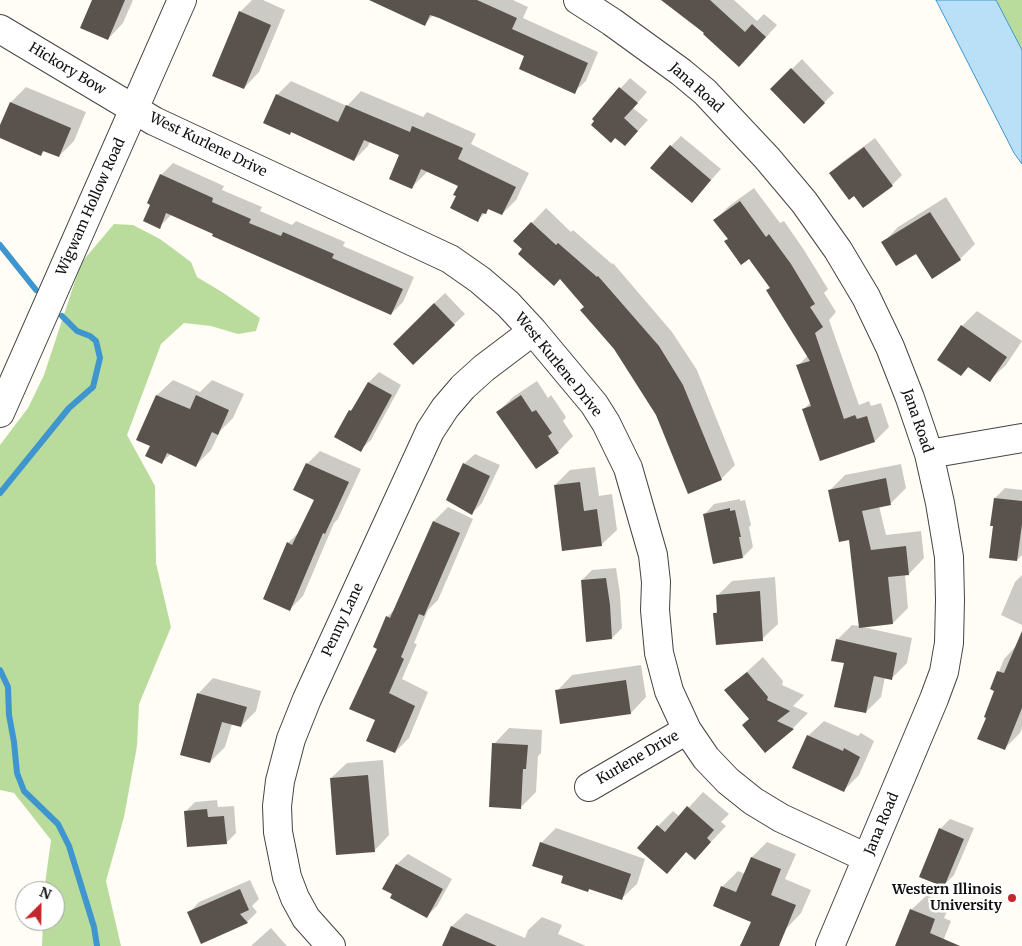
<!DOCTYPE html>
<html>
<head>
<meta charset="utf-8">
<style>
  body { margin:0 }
  #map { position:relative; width:1022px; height:946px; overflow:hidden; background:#fffdf5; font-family:Merriweather,serif }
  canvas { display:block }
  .north { position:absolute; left:15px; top:881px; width:50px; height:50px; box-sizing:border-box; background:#fff; border:1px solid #a0a0a0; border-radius:50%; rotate:23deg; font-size:14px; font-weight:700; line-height:20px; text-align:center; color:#111 }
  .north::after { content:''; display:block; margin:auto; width:18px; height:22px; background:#c4262e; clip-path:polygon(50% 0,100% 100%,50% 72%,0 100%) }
</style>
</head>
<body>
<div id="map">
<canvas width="1022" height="946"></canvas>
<div class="north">N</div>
</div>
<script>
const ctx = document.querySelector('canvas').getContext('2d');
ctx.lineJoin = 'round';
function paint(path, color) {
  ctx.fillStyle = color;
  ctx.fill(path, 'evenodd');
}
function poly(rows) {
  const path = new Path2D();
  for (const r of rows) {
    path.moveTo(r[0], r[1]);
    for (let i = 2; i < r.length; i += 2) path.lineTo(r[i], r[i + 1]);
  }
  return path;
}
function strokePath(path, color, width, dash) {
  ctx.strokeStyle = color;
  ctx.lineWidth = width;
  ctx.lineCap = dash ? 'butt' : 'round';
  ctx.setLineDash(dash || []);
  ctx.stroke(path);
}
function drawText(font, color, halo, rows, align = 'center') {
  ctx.font = font + ' Merriweather,serif';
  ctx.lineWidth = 5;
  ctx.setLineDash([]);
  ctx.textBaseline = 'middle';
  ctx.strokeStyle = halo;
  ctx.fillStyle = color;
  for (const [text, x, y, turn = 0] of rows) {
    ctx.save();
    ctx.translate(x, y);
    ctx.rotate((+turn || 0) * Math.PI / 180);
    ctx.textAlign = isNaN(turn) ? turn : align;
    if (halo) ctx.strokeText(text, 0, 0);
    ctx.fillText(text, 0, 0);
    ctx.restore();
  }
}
const forest = poly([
  [996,0,1022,0,1022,50],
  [114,224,133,225,160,239,191,262,197,277,222,292,260,318,256,331,238,334,211,326,184,323,161,344,127,435,155,486,156,563,171,627,139,704,137,746,124,817,106,881,121,946,42,946,43,921,55,921,55,891,44,891,51,840,14,793,0,790,0,445,28,408,44,375,81,263]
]);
const water = poly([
  [936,0,996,0,1022,50,1022,164,1014,153,936,0]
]);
const shadow = poly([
  [94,0,133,0,123,23,108,39],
  [252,0,263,0,285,10,259,72,244,88,240,12],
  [397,0,513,0,528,7,523,18,598,52,586,81,574,92,526,55,433,15,425,24],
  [663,0,734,0,757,21,764,14,777,25,751,54,706,33],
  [802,59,834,93,804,122,772,89],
  [630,78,647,92,633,108,648,120,625,145,593,119],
  [291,81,347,106,361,91,423,117,427,112,476,134,471,144,529,173,516,200,502,214,490,208,477,221,457,196,459,185,428,171,412,187,401,154,370,141,368,146,354,160,292,131,290,133,277,95],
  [26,87,86,112,74,141,59,156,45,150,41,154,0,137,0,128,11,102],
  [681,136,721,169,692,201,671,146],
  [875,138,902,175,892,185,854,194,831,173,841,163],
  [173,163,224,186,222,190,262,207,260,211,292,225,296,221,345,242,343,246,414,277,403,302,391,314,172,214,159,227,152,204,161,175],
  [754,188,780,223,784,221,804,250,828,289,824,293,836,312,829,320,859,405,869,401,871,406,881,403,889,427,875,441,821,459,803,410,811,402,798,366,808,355,771,287,749,258,729,239,715,220,729,206],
  [946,197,975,244,960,259,916,252,883,243,898,227],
  [546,208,571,232,573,230,612,264,613,263,672,332,697,370,735,465,721,479,657,414,615,348,586,306,561,277,515,241],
  [445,293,465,314,413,363,423,314],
  [977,311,1022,341,1006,365,990,380,970,366,961,375,962,326],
  [379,372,401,385,371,440,360,450,350,411,357,404,369,382],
  [173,380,200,392,212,380,244,394,233,418,220,431,211,450,196,465,171,454,162,462,152,445,138,439,157,395],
  [537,381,548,398,551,395,566,417,563,421,573,436,558,452,536,467,498,412,513,397],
  [320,451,361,469,338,519,334,523,303,596,290,609,288,543,300,531,315,499,307,464],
  [475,454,500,465,482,503,472,513,464,464],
  [901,464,906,488,891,503,879,506,886,535,921,531,924,558,909,574,905,574,908,608,893,623,863,627,912,638,907,663,891,679,885,677,881,697,866,712,837,640,852,625,860,626,850,538,830,490,845,475],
  [595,467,599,496,612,494,617,530,601,545,555,485,570,470],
  [1005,488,1022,490,1022,555,1017,560,995,525,995,498],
  [740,499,740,501,745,500,751,525,749,527,753,547,743,557,704,515,714,504],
  [448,507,473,519,438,600,428,610,414,643,417,644,402,679,428,692,409,738,395,752,377,720,379,649,387,617,396,608,434,521],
  [616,568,620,594,622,628,612,638,582,580,592,570],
  [1022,575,1022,625,1001,615,1015,582],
  [775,577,778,624,762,639,714,614,718,610,717,596,732,581],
  [1022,634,1022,728,1020,733,1005,748,987,717,996,690,992,689,1004,659,1017,645],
  [763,657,783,681,782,685,804,695,793,706,808,713,793,728,765,751,750,719,726,691],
  [641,665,646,697,631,713,557,691,572,675],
  [213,678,261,691,256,711,241,726,232,724,225,747,210,762,198,694],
  [824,721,858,736,861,733,874,741,859,775,844,790,808,736],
  [509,728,542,730,541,753,538,756,536,792,521,807,494,744],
  [383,760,389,835,374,851,331,778,347,763],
  [703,792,729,814,721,822,726,826,695,859,687,851,667,872,658,826,673,811,680,817],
  [217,800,218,807,234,806,236,833,226,843,185,812,195,802],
  [950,819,974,828,954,875,944,885,940,829],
  [556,828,645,859,637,884,621,899,591,888,588,891,565,876,541,843],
  [767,842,796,854,785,879,811,890,801,913,786,929,773,946,739,946,744,941,752,921,722,887,738,871,745,874,752,857],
  [408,854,452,879,437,906,427,916,384,889,397,864],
  [250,880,259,899,252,906,257,912,247,922,201,942,189,913,199,902],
  [927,895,950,904,944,918,951,921,941,946,897,946,911,910],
  [466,913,525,938,528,930,542,917,562,925,558,934,586,946,443,946,452,926],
  [271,928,287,946,251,946]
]);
const stream = poly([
  [0,245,36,290],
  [0,493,69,408,93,387,100,358,96,341,90,336,77,331,62,316],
  [0,670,8,687,9,715,14,742,17,773,24,791,58,824,69,846,94,927,97,946]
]);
const building = poly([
  [92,0,125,0,108,40,80,28],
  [369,0,477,0,517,18,512,29,588,63,575,94,519,69,524,56,439,18,430,15,425,26],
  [661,0,710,0,745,32,752,24,766,37,739,67,703,34,704,33],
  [239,11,271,25,244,89,212,76],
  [791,68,825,103,804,124,770,89],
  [619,87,638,103,624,118,638,131,625,146,615,138,611,143,591,125,594,121,592,119],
  [276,94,338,122,346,105,410,132,412,126,463,148,458,159,516,187,502,215,488,209,486,214,482,213,478,222,450,208,456,196,453,195,458,186,421,169,412,189,389,179,399,155,364,140,354,161,291,132,290,135,263,123],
  [10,102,71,128,59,157,43,151,41,156,0,138,0,125],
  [670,145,711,180,692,203,650,168],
  [864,147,893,186,863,208,854,196,849,200,829,173],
  [160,174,213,198,212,202,251,219,249,223,281,236,283,232,334,254,332,258,403,289,391,315,212,236,213,234,166,213,160,229,143,221,150,205,147,203],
  [740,201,766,237,769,234,791,264,815,304,810,307,823,327,815,333,844,419,855,415,857,419,867,416,875,442,820,461,802,409,811,406,796,365,810,361,766,290,770,288,749,259,741,265,724,241,728,239,713,220],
  [930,212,961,260,932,279,916,254,896,266,881,242],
  [531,222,556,245,558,243,597,277,598,276,659,346,683,385,722,480,688,494,656,415,614,349,580,310,584,307,560,279,554,286,518,254,522,249,513,241],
  [434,303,455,325,413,365,393,344],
  [961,325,1007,357,990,382,968,367,961,376,937,360],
  [368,382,392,395,361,452,334,437,349,410,351,411],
  [156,395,190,409,196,395,229,410,218,435,212,432,196,467,167,453,162,464,145,456,150,446,136,440],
  [521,395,532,412,536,410,552,433,548,436,559,453,536,469,496,412],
  [306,463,349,482,325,534,323,533,290,611,263,599,287,542,292,545,314,500,293,490],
  [463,463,490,476,472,515,446,500],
  [886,478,891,505,862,511,871,550,906,546,909,575,888,577,893,624,859,628,849,540,839,542,828,490],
  [580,482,584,511,597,509,602,546,562,551,554,485],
  [994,498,1022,501,1022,524,1017,561,989,558,993,526,990,526],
  [730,508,730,511,735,510,741,537,739,537,743,558,713,564,703,514],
  [433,521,460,533,424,616,419,614,401,657,404,659,389,693,415,706,395,753,366,741,375,720,349,709,377,649,373,647,386,616,390,618],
  [606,578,610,605,612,639,586,642,581,580],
  [760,591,763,641,716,645,713,613,717,613,716,595],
  [1022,631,1022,708,1005,750,977,739,986,718,984,717,994,691,990,689,997,671,1004,673],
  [836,639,897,653,892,680,874,676,866,713,834,707,844,663,831,661],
  [747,672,768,697,767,700,790,711,777,721,794,729,765,753,742,725,749,719,724,690],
  [626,680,631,714,560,724,555,690],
  [197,693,247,707,241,727,222,722,210,763,180,755],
  [807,735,843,751,844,748,860,757,844,792,792,768],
  [492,743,528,745,526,769,523,769,521,809,489,807],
  [368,775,375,852,336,855,330,778],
  [687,806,714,830,707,838,711,842,695,860,686,852,667,874,637,848,657,825,665,832],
  [207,809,208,817,224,816,227,844,187,847,184,811],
  [939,828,964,839,944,887,919,877],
  [540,842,631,874,622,900,589,889,588,892,561,883,563,876,532,866],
  [751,857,781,869,771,895,796,905,779,946,740,946,751,922,713,906,721,886,736,892],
  [396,864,443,889,427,918,390,898,392,894,382,889],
  [240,889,249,910,240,914,248,923,201,944,187,912],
  [910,909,935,919,930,933,960,946,895,946],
  [451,926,497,946,442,946]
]);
const minor = poly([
  [578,0,612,22,681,72,705,92,767,158,804,202,838,250,866,297,890,347,910,398,929,454,940,503,949,557,950,600,949,643,944,672,934,699,830,946],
  [0,29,154,121,450,259,480,280,508,304,533,331,594,404,606,423,628,468,653,555,656,582,655,610,659,653,669,691,687,730,706,758,728,781,753,801,781,818,867,858],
  [0,413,182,0],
  [929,454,1022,438],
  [589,787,687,730],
  [331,946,306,918,295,898,287,877,278,832,277,806,280,781,291,739,307,699,430,431,445,408,463,387,484,368,533,331]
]);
const markers = [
  [1012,898,5,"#c4262e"]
];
const streetNames = [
  ["Hickory Bow",67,69,31],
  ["Jana Road",696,88,42],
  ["West Kurlene Drive",208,145,26],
  ["Wigwam Hollow Road",91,207,-66],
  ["West Kurlene Drive",558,365,51],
  ["Jana Road",917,421,71],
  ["Penny Lane",343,620,-65],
  ["Kurlene Drive",638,758,-30],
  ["Jana Road",882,824,-67]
];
const poiNames = [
  ["Western Illinois",1002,890],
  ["University",1002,906]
];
paint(forest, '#b9dc9c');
paint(water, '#b9e0f7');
strokePath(water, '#3f96cf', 1);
paint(shadow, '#0003');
strokePath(stream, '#3f96cf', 6);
paint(building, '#5a524d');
strokePath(minor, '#444', 30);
strokePath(minor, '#fff', 28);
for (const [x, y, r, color] of markers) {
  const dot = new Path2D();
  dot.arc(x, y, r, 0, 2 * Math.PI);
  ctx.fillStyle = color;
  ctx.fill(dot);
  strokePath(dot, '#fff', 2);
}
drawText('14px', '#111', '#fff', streetNames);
drawText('bold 14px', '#111', '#fff', poiNames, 'right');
</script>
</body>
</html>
